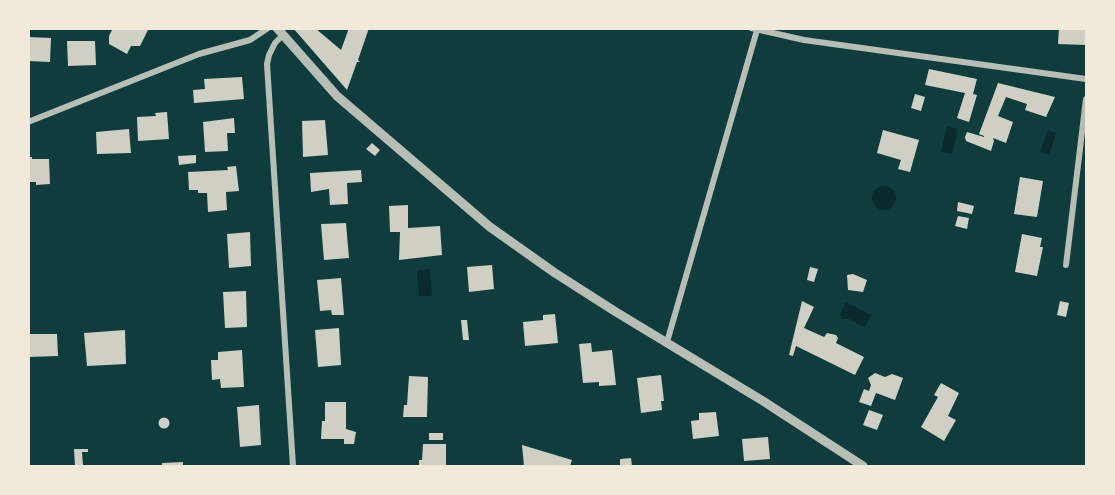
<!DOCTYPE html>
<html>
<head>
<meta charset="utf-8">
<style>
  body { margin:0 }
  #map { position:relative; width:1115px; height:495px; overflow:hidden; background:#0f3d3e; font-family:"Exo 2",sans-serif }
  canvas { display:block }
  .frame { position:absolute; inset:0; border:30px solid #f1e9da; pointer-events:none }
</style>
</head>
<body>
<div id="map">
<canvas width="1115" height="495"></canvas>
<div class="frame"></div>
</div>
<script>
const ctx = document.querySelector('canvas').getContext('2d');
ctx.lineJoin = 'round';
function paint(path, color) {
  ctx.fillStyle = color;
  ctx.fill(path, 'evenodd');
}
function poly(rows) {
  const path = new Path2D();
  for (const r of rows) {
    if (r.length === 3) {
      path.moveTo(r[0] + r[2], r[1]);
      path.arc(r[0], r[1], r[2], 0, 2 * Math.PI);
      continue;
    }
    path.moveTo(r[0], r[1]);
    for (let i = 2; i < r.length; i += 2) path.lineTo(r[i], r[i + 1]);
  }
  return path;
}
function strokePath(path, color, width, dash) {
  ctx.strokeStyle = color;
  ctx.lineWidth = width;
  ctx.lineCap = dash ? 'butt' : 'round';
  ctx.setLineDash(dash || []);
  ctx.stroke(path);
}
const water = poly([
  [947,126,958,129,952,154,941,152],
  [1048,130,1056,133,1049,155,1040,152],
  [884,198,12],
  [430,269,432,296,419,296,417,270],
  [846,302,871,315,865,327,849,319,842,319,840,315]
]);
const building = poly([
  [113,28,145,28,148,30,140,46,131,46,127,54,109,44,109,36],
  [293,28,315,28,341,50,349,28,369,28,358,60,360,62,357,62,347,90],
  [1059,28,1086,28,1086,45,1058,44],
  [28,37,51,38,50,62,28,61],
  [67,41,95,41,96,65,68,66],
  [929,69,977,79,973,94,977,95,969,122,957,118,965,93,925,85],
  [242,77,244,99,194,103,193,90,205,89,204,79],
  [998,83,1055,97,1046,117,1025,110,1027,104,1006,97,998,116,1013,122,1006,143,993,138,994,141,991,151,966,141,965,137,967,132,984,137,984,136,979,134],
  [915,94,925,97,921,111,911,108],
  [167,112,169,139,138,141,137,117,156,116,155,113],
  [234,118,235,133,227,133,228,151,205,152,203,122],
  [325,120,328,155,303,157,302,121],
  [129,129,131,153,97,154,96,132],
  [883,130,919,140,910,172,898,169,901,160,877,153],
  [372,143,380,150,375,156,366,149],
  [196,155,196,163,179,165,178,156],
  [28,157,32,157,32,159,49,159,50,184,36,185,36,182,28,182],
  [236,166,239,191,226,192,227,210,208,212,207,193,198,193,198,190,189,190,188,172,228,170,227,167],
  [361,170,362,182,347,183,348,204,330,205,329,189,311,192,310,173],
  [1020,177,1043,181,1037,217,1014,214],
  [958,202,974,206,972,214,957,211],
  [408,205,408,228,440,226,442,255,399,260,400,232,390,232,389,206],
  [958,216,969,218,967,229,955,226],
  [346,223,349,258,324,260,321,224],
  [250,232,251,266,229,268,227,234],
  [1022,234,1042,238,1040,247,1043,247,1037,276,1015,272],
  [492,265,494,289,469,292,467,267],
  [810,267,818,269,814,282,807,280],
  [853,274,867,280,863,292,848,290,847,275],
  [341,278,344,315,332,315,331,310,320,311,317,280],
  [246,291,247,327,225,328,223,292],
  [802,301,814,307,804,328,824,337,827,333,836,335,838,338,836,343,864,357,855,375,796,346,793,356,789,355],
  [1060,301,1069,303,1066,317,1057,315],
  [555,314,558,343,525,346,523,322,543,320,543,315],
  [461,320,467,320,469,340,463,340],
  [339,328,341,365,318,367,315,330],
  [125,330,126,364,87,366,84,333],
  [28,334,57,334,58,356,28,357],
  [591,343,592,352,612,350,616,385,599,386,599,382,583,383,579,344],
  [242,350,244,387,221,388,220,379,212,380,211,360,218,360,218,352],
  [875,373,885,377,892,374,903,378,895,400,876,393,871,406,859,402,864,389,869,391,871,385,868,378],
  [661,375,664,401,661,401,662,410,641,413,637,378],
  [409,376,428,377,427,417,403,417,404,405,407,405],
  [941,383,959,393,948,416,956,420,944,441,921,427,938,397,934,395],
  [325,402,346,402,346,429,356,432,354,444,344,444,344,439,321,439,322,421,325,421],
  [259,405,261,445,240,447,237,407],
  [869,410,883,415,877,430,863,425],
  [716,412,719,436,693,439,691,421,699,420,699,413],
  [164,423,5.5],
  [429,433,443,433,443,440,429,440],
  [768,437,770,459,744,461,742,439],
  [423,444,446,444,446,466,419,466,419,460,422,460],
  [522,445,572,460,570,466,524,466],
  [74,449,88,449,88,452,82,452,83,465,75,466],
  [631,458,632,466,620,466,620,459],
  [183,462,183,466,162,466,162,463]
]);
const minor = poly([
  [751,28,804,40,1086,79],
  [283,35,275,43,269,55,267,64,293,466],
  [28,122,199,54,250,40,268,28],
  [1066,265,1086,99],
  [667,342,757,30]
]);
const tertiary = poly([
  [277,28,337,96,490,227,555,273,616,312,763,401,863,466]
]);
paint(water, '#0a2a2b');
paint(building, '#cfcfc3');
strokePath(minor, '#b8beb3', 6);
strokePath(tertiary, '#b8beb3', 9);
</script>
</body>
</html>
